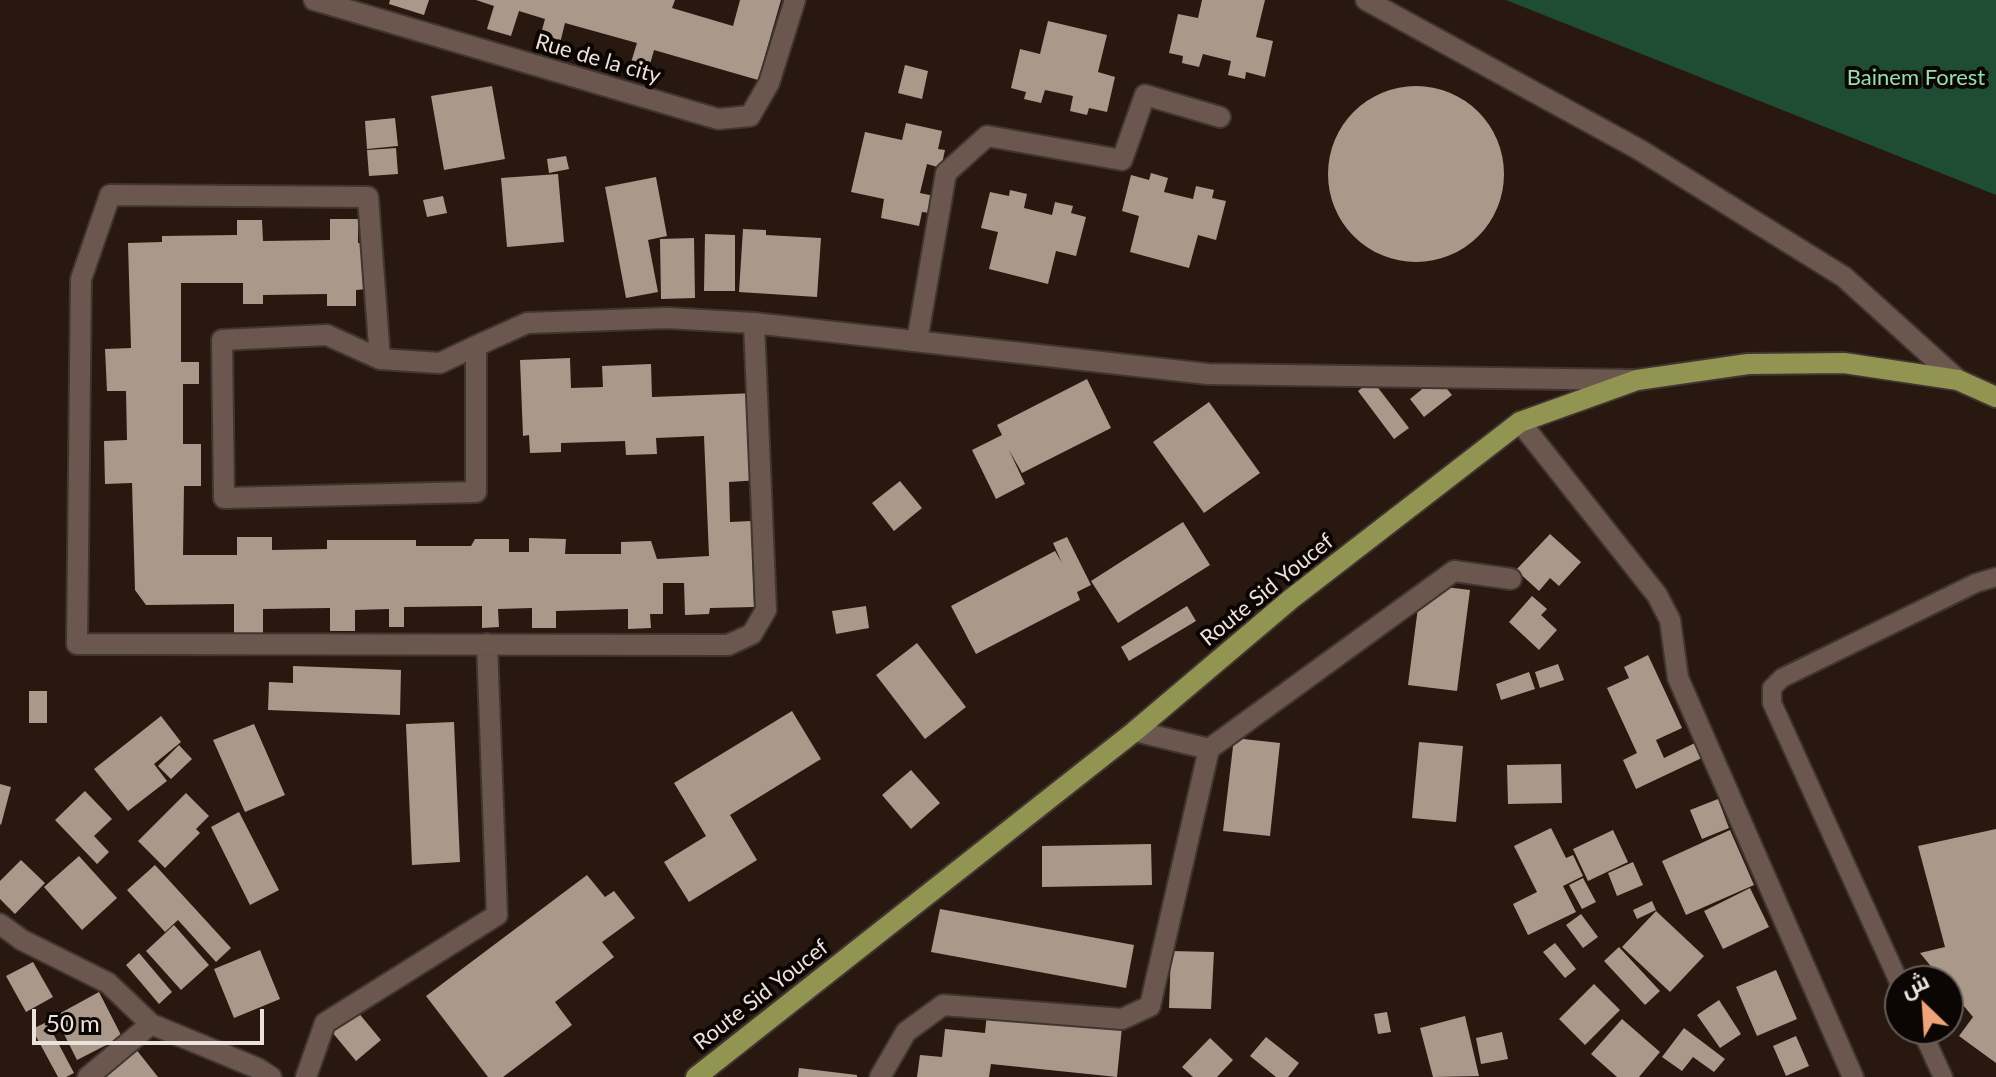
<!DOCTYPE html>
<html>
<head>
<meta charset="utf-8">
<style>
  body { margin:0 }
  #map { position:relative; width:1996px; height:1077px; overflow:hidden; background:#281810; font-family:Lato,Cairo,sans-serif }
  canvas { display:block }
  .north { position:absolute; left:1884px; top:965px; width:80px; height:80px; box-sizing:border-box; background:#0b0503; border:2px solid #655d5a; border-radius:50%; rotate:335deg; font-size:22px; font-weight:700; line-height:32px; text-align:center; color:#ede1dc }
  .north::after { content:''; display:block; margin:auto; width:28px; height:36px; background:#f0a27a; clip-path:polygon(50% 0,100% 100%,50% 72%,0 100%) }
  .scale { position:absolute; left:32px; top:1009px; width:232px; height:36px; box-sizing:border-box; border:4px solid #ede1dc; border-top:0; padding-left:10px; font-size:24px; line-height:28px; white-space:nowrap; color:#ede1dc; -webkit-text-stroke:6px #0b0503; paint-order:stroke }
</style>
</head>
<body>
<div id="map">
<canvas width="1996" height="1077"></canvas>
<div class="north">ش</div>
<div class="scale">50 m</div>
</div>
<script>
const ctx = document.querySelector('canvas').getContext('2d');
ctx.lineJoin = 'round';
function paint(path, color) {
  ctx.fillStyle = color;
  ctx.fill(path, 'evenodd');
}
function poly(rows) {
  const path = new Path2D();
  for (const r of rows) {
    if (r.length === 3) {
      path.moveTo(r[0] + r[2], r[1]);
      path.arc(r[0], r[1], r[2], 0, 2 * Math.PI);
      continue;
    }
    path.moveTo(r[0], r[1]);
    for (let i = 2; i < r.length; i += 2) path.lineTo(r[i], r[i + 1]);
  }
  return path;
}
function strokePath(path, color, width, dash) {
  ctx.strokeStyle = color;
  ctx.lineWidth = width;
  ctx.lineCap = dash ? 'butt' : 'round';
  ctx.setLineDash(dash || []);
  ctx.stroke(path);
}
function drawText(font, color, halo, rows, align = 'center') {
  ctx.font = font + ' Lato,sans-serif';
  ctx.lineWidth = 8;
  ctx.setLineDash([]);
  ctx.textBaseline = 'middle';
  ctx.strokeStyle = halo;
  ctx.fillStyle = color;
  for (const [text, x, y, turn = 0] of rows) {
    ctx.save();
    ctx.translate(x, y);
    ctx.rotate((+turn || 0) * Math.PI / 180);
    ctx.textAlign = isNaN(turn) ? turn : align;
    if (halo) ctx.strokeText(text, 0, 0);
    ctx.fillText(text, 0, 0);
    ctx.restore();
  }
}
const forest = poly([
  [1506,0,1996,0,1996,195]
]);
const building = poly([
  [390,0,429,0,424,15,389,4],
  [476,0,675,0,672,8,733,26,740,0,781,0,758,80,654,50,647,75,629,69,637,43,565,23,559,47,539,41,545,19,519,11,511,36,487,29,494,6],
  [1202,0,1265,0,1256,37,1273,41,1265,77,1246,72,1245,79,1228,75,1231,61,1203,54,1199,67,1182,63,1183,56,1169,53,1178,14,1198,18],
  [1048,21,1107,35,1098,72,1115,77,1107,112,1089,108,1087,115,1070,111,1073,96,1045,90,1041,103,1024,99,1026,92,1011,88,1020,49,1040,54],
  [905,65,928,71,922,99,898,93],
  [492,86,505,159,444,170,431,96],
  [1416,174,88],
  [395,118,398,146,367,149,365,121],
  [906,123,942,131,938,149,945,150,941,168,927,164,920,193,934,196,930,213,922,212,919,226,881,218,884,199,851,192,865,132,902,140],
  [396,148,398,174,369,176,367,150],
  [566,156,569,169,549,173,547,159],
  [1151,173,1168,178,1164,192,1193,199,1196,186,1214,190,1212,198,1226,201,1216,240,1198,235,1189,268,1130,252,1139,216,1122,211,1131,175,1149,180],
  [558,174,564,242,507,247,501,178],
  [656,177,667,236,648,240,658,292,626,298,605,187],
  [1010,190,1027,194,1024,208,1052,215,1055,202,1073,206,1071,213,1086,217,1076,256,1056,251,1048,284,989,269,998,232,981,228,990,192,1009,196],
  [443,196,447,213,427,217,423,200],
  [330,219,358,219,358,243,366,243,366,289,356,290,356,306,327,306,327,294,263,295,263,304,243,304,243,283,181,283,181,362,199,362,199,384,183,384,183,444,201,444,201,486,184,486,183,555,237,555,237,537,272,537,272,550,327,549,327,540,416,540,416,546,471,546,475,539,509,539,509,552,529,552,529,538,566,539,565,554,621,554,621,542,651,541,657,559,709,556,704,436,656,438,657,454,626,455,625,441,561,443,561,452,530,453,529,435,523,436,520,360,570,358,571,388,603,387,602,366,651,364,652,397,756,393,760,480,729,482,730,522,751,521,754,607,710,608,709,614,685,615,684,583,663,583,663,614,650,614,651,628,628,629,628,609,556,611,556,628,532,628,532,608,498,609,499,627,482,628,482,606,404,607,404,627,389,627,389,609,355,610,355,631,330,631,330,608,263,609,263,633,234,634,234,604,146,605,135,590,132,483,105,484,104,441,127,440,126,391,107,391,105,349,131,348,128,243,162,242,162,236,237,235,237,220,262,220,263,241,330,240],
  [743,229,766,230,766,235,821,238,817,297,739,292],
  [705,234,735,235,735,291,704,291],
  [694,238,695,298,661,299,660,239],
  [1437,377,1452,395,1424,417,1410,399],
  [1087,379,1111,428,1022,473,1009,450,1025,484,996,499,972,450,1002,435,997,425],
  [1372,380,1409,428,1394,439,1358,391],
  [1209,402,1260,473,1204,513,1153,442],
  [900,481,922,508,894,531,872,503],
  [1183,522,1210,565,1118,623,1091,581],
  [1550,534,1581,562,1559,586,1550,578,1539,591,1516,570],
  [1067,537,1091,585,1077,592,1080,600,976,654,951,606,1055,551,1062,563,1053,543],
  [1421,584,1470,590,1457,691,1408,685],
  [1532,596,1547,609,1541,615,1557,630,1539,650,1509,622],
  [866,606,869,628,836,634,832,611],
  [1187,606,1196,621,1129,661,1121,647],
  [917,643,966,707,925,739,876,675],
  [1648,655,1682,728,1656,740,1664,758,1699,741,1706,756,1636,789,1623,760,1637,753,1607,688,1629,678,1624,667],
  [1558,664,1564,680,1540,688,1535,672],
  [293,666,401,670,400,715,268,710,269,682,293,683],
  [1529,672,1535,689,1501,700,1496,684],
  [29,691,47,691,47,723,29,723],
  [792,711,821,759,730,815,757,860,689,902,664,862,706,836,674,783],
  [161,716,181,742,154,764,167,781,128,811,94,769],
  [454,722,460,862,412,865,406,724],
  [254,724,285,795,245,812,213,740],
  [1234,738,1280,743,1270,836,1223,831],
  [1419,742,1463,746,1456,822,1412,818],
  [179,745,192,759,171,779,158,766],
  [1561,764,1562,803,1508,804,1507,765],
  [911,770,940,803,911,829,882,795],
  [0,784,11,787,1,825,0,824],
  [85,791,112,819,94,836,109,852,97,864,55,820],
  [186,793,209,816,196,829,200,833,165,868,138,841],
  [1718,799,1729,828,1702,839,1690,810],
  [239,812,279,890,250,905,211,827],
  [1551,828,1566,858,1573,855,1583,876,1563,886,1576,912,1528,935,1513,904,1537,892,1514,846],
  [1996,829,1996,1063,1959,1036,1973,1017,1948,987,1948,981,1943,981,1920,953,1945,947,1918,846],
  [1613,830,1628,862,1588,881,1573,849],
  [1730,830,1754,885,1686,915,1662,861],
  [1151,844,1152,885,1042,887,1042,846],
  [79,856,117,898,82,930,44,887],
  [21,860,45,883,15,914,0,899,0,881],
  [1633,862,1643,885,1617,896,1608,873],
  [155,865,231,948,216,962,178,920,165,932,127,890],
  [587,875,605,897,614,891,635,918,602,942,614,957,555,1002,572,1025,503,1077,488,1077,426,996],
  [1583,878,1596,902,1582,909,1569,885],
  [1750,888,1769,927,1723,949,1704,911],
  [1652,901,1656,910,1637,919,1633,910],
  [940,909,1134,945,1126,988,931,952],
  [1656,911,1704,956,1670,992,1622,947],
  [1581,914,1598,937,1583,948,1566,925],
  [174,925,209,965,181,990,146,951],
  [1555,943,1576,969,1565,978,1543,952],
  [1619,947,1660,991,1645,1005,1604,961],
  [260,950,280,999,234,1018,214,969],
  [1171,951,1214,952,1211,1009,1169,1008],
  [139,953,172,992,159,1004,126,965],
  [33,962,53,997,26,1012,6,976],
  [1776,970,1797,1019,1757,1036,1736,987],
  [1594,984,1620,1010,1585,1045,1559,1019],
  [99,992,122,1037,77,1060,55,1016],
  [1719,1000,1741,1034,1720,1048,1697,1015],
  [357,1011,381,1040,356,1061,332,1032],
  [1387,1012,1391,1032,1378,1034,1374,1014],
  [987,1013,1122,1027,1117,1077,991,1064,989,1077,917,1077,920,1055,942,1057,945,1029,985,1033],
  [1465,1016,1479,1076,1433,1077,1420,1028],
  [1622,1019,1660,1052,1639,1077,1617,1077,1591,1054],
  [47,1022,74,1073,66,1077,58,1077,32,1029],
  [1684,1028,1725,1059,1714,1072,1693,1057,1682,1071,1662,1057],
  [1502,1032,1508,1059,1481,1064,1476,1038],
  [1796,1036,1809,1066,1786,1076,1773,1046],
  [1266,1037,1299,1063,1288,1077,1276,1077,1250,1056],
  [1210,1038,1233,1060,1217,1077,1193,1077,1182,1067],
  [135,1048,158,1077,100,1077],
  [799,1068,857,1075,857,1077,798,1077]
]);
const service = poly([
  [1900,984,1772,703,1772,688,1782,678,1976,583,1996,577],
  [1921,1029,1943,1077]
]);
const minor = poly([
  [314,0,718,119,750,116,769,83,795,0],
  [917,341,946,173,987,136,1122,160,1145,95,1220,117],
  [476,346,476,492,224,498,222,340,327,335,380,359,440,363,476,346,527,323,667,318,754,323,1208,374,1637,380],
  [380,359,368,197,110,195,81,279,77,644,728,645,752,634,766,610,754,323],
  [1520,422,1657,595,1670,620,1678,678,1853,1077],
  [1135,731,1209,749],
  [0,924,22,940,108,983,151,1024,257,1068,271,1077],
  [88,1077,151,1024],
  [306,1077,325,1023,497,915,487,644],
  [880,1077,906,1032,943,1005,1122,1019,1150,1006,1209,749,1454,571,1511,579]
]);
const tertiary = poly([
  [1366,0,1640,150,1844,277,1958,380]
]);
const primary = poly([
  [696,1077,1135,731,1291,599,1520,422,1637,380,1748,364,1844,363,1958,380,1996,397]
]);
const streetNames = [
  ["Rue de la city",598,59,16],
  ["Route Sid Youcef",1267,590,-39],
  ["Route Sid Youcef",761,995,-38]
];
const parkNames = [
  ["Bainem Forest",1916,78]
];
paint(forest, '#1f4d34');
paint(building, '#aa998a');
strokePath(service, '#413531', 22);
strokePath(minor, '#413531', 24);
strokePath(tertiary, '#413531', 24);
strokePath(primary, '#413531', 24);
strokePath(service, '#6b574e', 18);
strokePath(minor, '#6b574e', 20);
strokePath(tertiary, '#6b574e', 20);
strokePath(primary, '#929452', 20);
drawText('22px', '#ede1dc', '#0b0503', streetNames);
drawText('22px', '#95dfb2', '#0b0503', parkNames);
</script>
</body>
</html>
